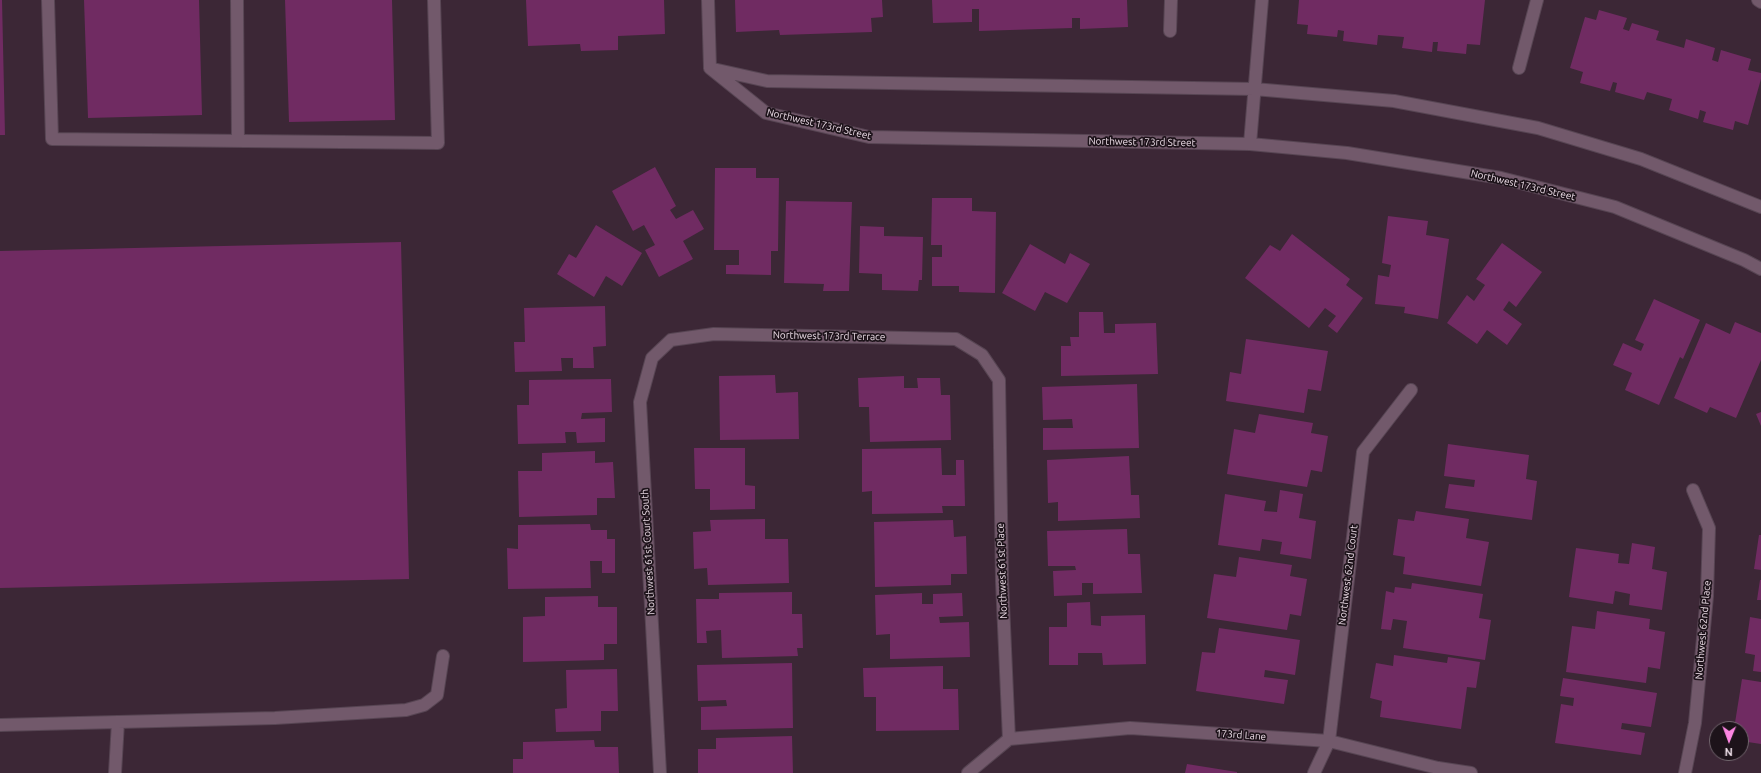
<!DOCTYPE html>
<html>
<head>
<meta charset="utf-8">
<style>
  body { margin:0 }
  #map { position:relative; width:1761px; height:773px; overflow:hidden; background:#3c2736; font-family:Ubuntu,sans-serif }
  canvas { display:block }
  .north { position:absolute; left:1709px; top:721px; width:40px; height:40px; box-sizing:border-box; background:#1d131a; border:1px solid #71656d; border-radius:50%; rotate:181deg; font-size:11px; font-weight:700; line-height:16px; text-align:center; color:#eedfe9 }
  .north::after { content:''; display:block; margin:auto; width:14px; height:18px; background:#fd86e2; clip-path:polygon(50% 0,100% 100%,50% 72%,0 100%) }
</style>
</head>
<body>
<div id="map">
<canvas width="1761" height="773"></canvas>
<div class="north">N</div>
</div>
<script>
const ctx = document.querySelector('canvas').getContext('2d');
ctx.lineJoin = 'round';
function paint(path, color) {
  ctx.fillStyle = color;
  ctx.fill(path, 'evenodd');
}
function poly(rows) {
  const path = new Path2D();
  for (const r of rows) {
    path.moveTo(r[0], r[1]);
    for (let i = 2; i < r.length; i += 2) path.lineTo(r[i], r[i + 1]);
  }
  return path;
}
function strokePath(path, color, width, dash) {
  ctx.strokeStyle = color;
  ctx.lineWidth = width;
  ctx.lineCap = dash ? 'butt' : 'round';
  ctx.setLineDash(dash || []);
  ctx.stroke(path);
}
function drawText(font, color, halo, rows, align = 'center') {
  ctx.font = font + ' Ubuntu,sans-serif';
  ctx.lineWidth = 3.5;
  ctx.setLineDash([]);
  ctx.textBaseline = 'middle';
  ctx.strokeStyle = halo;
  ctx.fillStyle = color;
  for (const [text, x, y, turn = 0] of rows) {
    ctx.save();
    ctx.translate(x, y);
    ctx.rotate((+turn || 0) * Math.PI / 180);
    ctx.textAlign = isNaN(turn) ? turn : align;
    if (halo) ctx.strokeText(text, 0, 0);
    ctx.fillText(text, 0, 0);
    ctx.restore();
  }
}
const building = poly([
  [0,0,2,0,5,135,0,135],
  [84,0,199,0,202,115,88,118],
  [285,0,392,0,395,120,289,122],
  [526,0,664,0,665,34,618,36,618,50,581,51,580,44,528,46],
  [735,0,882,0,883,17,871,18,872,32,780,35,779,30,736,32],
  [932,0,1127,0,1128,27,1080,29,1080,18,1072,18,1072,28,979,31,979,9,972,9,972,22,933,23],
  [1299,0,1485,0,1480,45,1467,44,1466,54,1437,51,1438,42,1433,42,1432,52,1402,48,1404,37,1378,35,1377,45,1343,41,1344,31,1338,30,1337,37,1307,34,1308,25,1297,24],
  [1599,10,1627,18,1623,29,1629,31,1632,23,1659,31,1656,40,1684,48,1686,39,1715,48,1712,60,1718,62,1721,50,1751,59,1748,70,1761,73,1761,79,1748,125,1735,121,1733,130,1703,122,1706,112,1700,110,1698,119,1669,110,1672,99,1647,92,1644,100,1615,92,1617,83,1613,82,1610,91,1580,83,1583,72,1570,68,1585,17,1596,20],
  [655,167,676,206,670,210,676,219,693,210,704,229,683,241,693,259,659,277,645,250,655,245,644,225,633,231,612,191],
  [715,168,756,168,756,178,779,178,778,251,771,251,771,275,726,274,726,265,739,265,739,250,714,250],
  [932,198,972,198,972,211,996,212,995,293,959,292,959,286,932,286,932,257,942,257,942,245,931,245],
  [786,201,852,202,849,291,823,291,824,284,784,283],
  [1388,216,1428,221,1426,235,1449,239,1438,319,1404,313,1405,307,1375,304,1378,275,1389,277,1391,265,1382,263],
  [596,225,642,253,622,286,606,276,594,297,557,274,569,254,576,258],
  [860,226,884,227,884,236,923,237,922,280,919,280,918,291,882,290,882,274,859,273],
  [1292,234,1350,279,1346,285,1363,298,1337,333,1328,326,1336,316,1325,308,1309,328,1245,278,1270,245,1280,251],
  [401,242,409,579,0,588,0,251],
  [1502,243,1542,272,1516,307,1509,301,1503,310,1522,324,1507,345,1487,330,1477,344,1447,323,1467,295,1474,301,1485,285,1476,279],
  [1030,244,1065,264,1070,253,1090,264,1067,303,1045,292,1035,311,1002,293],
  [1654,299,1700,320,1683,359,1680,357,1659,405,1625,390,1632,373,1613,365,1623,343,1641,351,1644,344,1635,340],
  [605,306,606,346,593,347,594,368,573,368,573,358,561,358,562,371,515,372,514,342,525,342,524,308],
  [1079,312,1103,312,1104,333,1115,333,1115,324,1156,323,1158,374,1061,376,1061,346,1071,346,1070,337,1079,337],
  [1735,322,1761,333,1761,360,1736,418,1710,407,1707,413,1674,398,1706,323,1730,334],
  [1246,339,1328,351,1321,391,1308,389,1304,413,1226,401,1230,372,1241,374],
  [775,375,776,393,798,392,799,439,720,440,719,376],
  [904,376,904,388,918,388,917,378,940,378,941,395,950,395,951,440,870,442,869,407,859,407,858,378],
  [611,379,612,412,582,413,581,419,605,418,605,442,577,443,576,432,565,432,566,443,518,444,517,405,529,405,529,380],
  [1137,384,1139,448,1043,450,1043,428,1073,428,1072,419,1043,420,1042,387],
  [1761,412,1761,426,1756,414],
  [1259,414,1313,423,1311,433,1328,436,1322,472,1311,470,1307,487,1227,474,1234,429,1255,433],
  [1448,444,1529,455,1526,479,1537,481,1532,520,1445,508,1449,484,1474,487,1475,480,1444,476],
  [694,448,745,448,745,485,755,486,755,509,710,510,710,489,695,489],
  [941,448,942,475,956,475,956,460,964,460,965,506,942,506,943,513,872,514,872,491,862,492,862,449],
  [595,451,595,463,613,462,615,498,597,498,597,515,519,517,518,471,542,471,542,453],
  [1129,456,1131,495,1139,495,1140,518,1058,521,1058,502,1048,503,1047,460],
  [1280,490,1303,494,1299,518,1316,521,1311,559,1280,554,1282,542,1262,539,1260,551,1218,545,1225,494,1266,501,1264,511,1277,512],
  [1416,511,1469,519,1466,538,1489,542,1481,586,1403,574,1405,557,1393,555,1398,519,1414,521],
  [765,519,765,539,788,539,789,583,708,585,707,568,694,569,693,532,711,531,710,520],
  [953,520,954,537,966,536,967,574,951,574,951,585,875,587,874,522],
  [590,524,591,530,607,530,607,539,615,539,615,573,602,573,602,561,590,561,591,588,508,589,507,548,518,549,518,525],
  [1127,529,1128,554,1140,554,1142,593,1093,594,1093,583,1082,583,1082,595,1054,596,1053,571,1076,570,1075,566,1048,566,1047,531],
  [1759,535,1761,535,1761,570,1754,569],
  [1632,543,1655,547,1652,569,1667,572,1662,610,1629,605,1630,594,1615,591,1613,604,1569,597,1576,548,1619,554,1618,563,1629,564],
  [1239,557,1292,565,1290,576,1307,579,1301,616,1290,614,1287,630,1207,618,1214,574,1236,577],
  [1760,580,1761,580,1761,600,1757,600],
  [1412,583,1483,594,1479,618,1491,620,1485,660,1403,648,1407,621,1393,619,1391,630,1381,629,1386,591,1394,593,1395,587,1411,589],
  [792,592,792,614,802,614,803,648,797,648,798,656,722,658,721,630,706,631,707,643,697,643,696,599,719,599,719,593],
  [922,593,922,604,933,604,933,594,962,593,963,616,939,617,940,623,969,622,970,657,890,659,890,634,876,635,875,595],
  [598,596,598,607,617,607,617,644,604,644,604,660,523,662,523,617,545,616,545,597],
  [1090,602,1091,625,1101,626,1101,616,1145,615,1146,664,1103,665,1102,653,1078,653,1078,665,1049,665,1049,627,1067,627,1067,603],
  [1597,611,1650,619,1649,629,1665,632,1660,669,1648,667,1646,683,1566,672,1572,626,1595,629],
  [1750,617,1761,619,1761,672,1753,671,1755,655,1745,653],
  [1219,628,1300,640,1295,675,1265,670,1264,677,1288,680,1284,704,1196,691,1202,652,1215,653],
  [1394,655,1447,663,1448,657,1480,662,1476,688,1467,687,1461,729,1380,717,1382,701,1370,698,1376,663,1393,666],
  [792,663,793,728,701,730,701,707,727,706,726,700,698,701,697,665],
  [943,666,943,689,958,689,959,730,876,731,876,697,864,697,863,668],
  [617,669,618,711,601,711,601,731,556,732,555,709,567,708,566,670],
  [1563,678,1657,693,1651,727,1622,723,1621,729,1645,733,1641,755,1555,743,1561,704,1573,706,1574,698,1560,696],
  [1742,679,1761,682,1761,744,1741,741,1741,729,1734,729],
  [792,736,793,773,698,773,698,749,716,749,716,738],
  [594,740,595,747,618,747,619,773,513,773,513,759,523,759,523,742],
  [1187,764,1237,772,1237,773,1185,773]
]);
const minor = poly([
  [48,0,52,139,438,143,434,0],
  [237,0,238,141],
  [708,0,710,68],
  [1758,0,1761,2],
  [1170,31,1171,0],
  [710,68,766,113,869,137,1250,144,1347,153,1501,178,1615,207,1744,260,1761,269],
  [1519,68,1537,0],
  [713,69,767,81,1254,89,1394,101,1538,128,1641,159,1761,207],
  [1250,144,1262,0],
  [0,725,275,718,406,710,424,705,437,695,443,656],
  [1009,739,1130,728,1329,741,1438,768,1471,773],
  [115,773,118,722],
  [660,773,640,402,652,358,671,340,714,334,956,339,982,355,999,380,1002,581,1009,739,968,773],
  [1314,773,1329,741,1363,452,1411,390],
  [1685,773,1695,723,1707,596,1709,528,1693,490]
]);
const streetNames = [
  ["Northwest 173rd Street",819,124,13],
  ["Northwest 173rd Street",1142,142,1],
  ["Northwest 173rd Street",1523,185,13],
  ["Northwest 173rd Terrace",829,336,1],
  ["Northwest 61st Court South",648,552,-93],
  ["Northwest 61st Place",1002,571,-92],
  ["Northwest 62nd Court",1348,575,-83],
  ["Northwest 62nd Place",1703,630,-85],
  ["173rd Lane",1241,735,4]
];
paint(building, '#702b62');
strokePath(minor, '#574553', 14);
strokePath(minor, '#72596b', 12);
drawText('10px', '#eedfe9', '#1d131a', streetNames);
</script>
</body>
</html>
